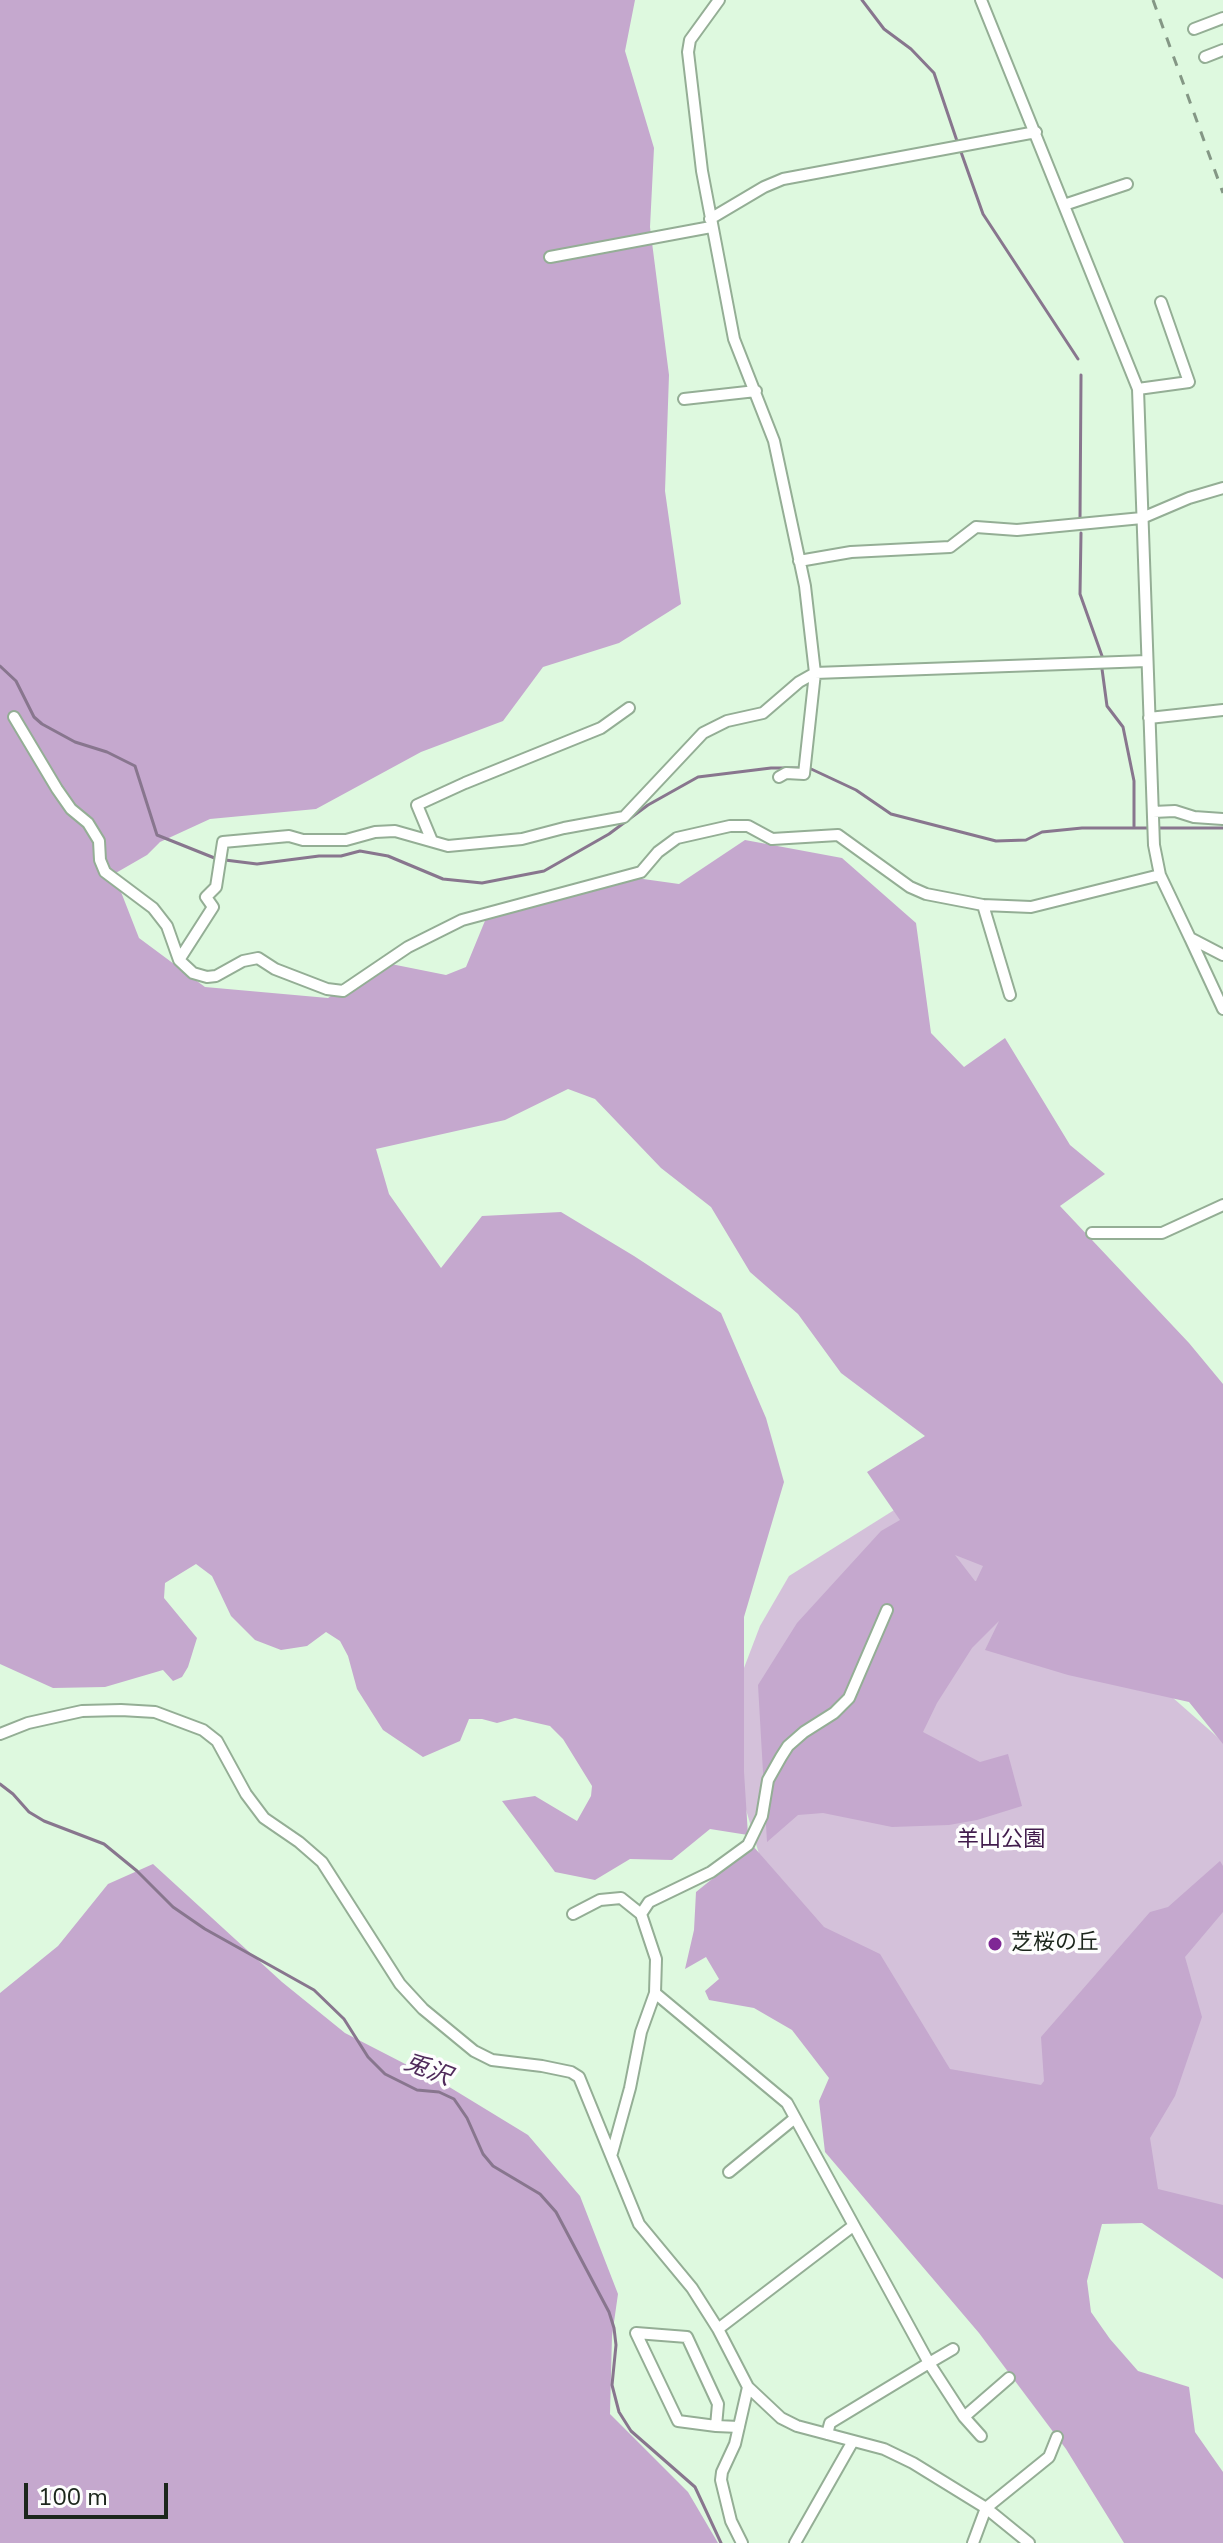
<!DOCTYPE html>
<html>
<head>
<meta charset="utf-8">
<style>
  body { margin:0 }
  #map { position:relative; width:1223px; height:2543px; overflow:hidden; background:#def9df; font-family:"Nunito Sans",sans-serif }
  canvas { display:block }
  .scale { position:absolute; left:24px; top:2483px; width:144px; height:36px; box-sizing:border-box; border:4px solid #1c261c; border-top:0; padding-left:10px; font-size:24px; line-height:28px; white-space:nowrap; color:#1c261c; -webkit-text-stroke:6px #fdfdfd; paint-order:stroke }
</style>
</head>
<body>
<div id="map">
<canvas width="1223" height="2543"></canvas>
<div class="scale">100 m</div>
</div>
<script>
const ctx = document.querySelector('canvas').getContext('2d');
ctx.lineJoin = 'round';
function paint(path, color) {
  ctx.fillStyle = color;
  ctx.fill(path, 'evenodd');
}
function poly(rows) {
  const path = new Path2D();
  for (const r of rows) {
    path.moveTo(r[0], r[1]);
    for (let i = 2; i < r.length; i += 2) path.lineTo(r[i], r[i + 1]);
  }
  return path;
}
function strokePath(path, color, width, dash) {
  ctx.strokeStyle = color;
  ctx.lineWidth = width;
  ctx.lineCap = dash ? 'butt' : 'round';
  ctx.setLineDash(dash || []);
  ctx.stroke(path);
}
function drawText(font, color, halo, rows, align = 'center') {
  ctx.font = font + ' "Nunito Sans","Noto Sans JP",sans-serif';
  ctx.lineWidth = 7;
  ctx.setLineDash([]);
  ctx.textBaseline = 'middle';
  ctx.strokeStyle = halo;
  ctx.fillStyle = color;
  for (const [text, x, y, turn = 0] of rows) {
    ctx.save();
    ctx.translate(x, y);
    ctx.rotate((+turn || 0) * Math.PI / 180);
    ctx.textAlign = isNaN(turn) ? turn : align;
    if (halo) ctx.strokeText(text, 0, 0);
    ctx.fillText(text, 0, 0);
    ctx.restore();
  }
}
const green = poly([
  [907,1502,1155,1682,1223,1742,1223,2217,914,2109,759,1854,733,1765,731,1702,760,1626,789,1576]
]);
const forest = poly([
  [0,0,635,0,625,51,654,148,650,227,669,375,665,491,681,604,619,643,543,667,503,721,421,752,316,809,210,819,160,842,147,855,114,874,139,938,205,987,328,998,381,962,446,975,466,967,489,911,636,878,679,884,745,840,842,858,916,923,931,1033,964,1067,1005,1038,1070,1145,1105,1174,1060,1206,1189,1343,1223,1384,1223,1744,1189,1702,1068,1675,985,1650,999,1621,972,1648,937,1703,923,1732,980,1762,1008,1754,1022,1806,977,1820,949,1825,892,1827,823,1813,798,1815,767,1842,758,1685,797,1623,881,1531,900,1520,867,1472,925,1436,841,1373,798,1314,750,1272,711,1207,661,1168,595,1099,568,1089,505,1120,376,1149,389,1194,441,1268,482,1216,561,1212,634,1256,721,1313,766,1418,784,1482,744,1617,744,1772,748,1835,710,1829,672,1860,630,1859,595,1880,555,1872,502,1801,535,1796,577,1821,591,1796,592,1786,563,1739,550,1726,515,1718,497,1723,482,1719,469,1719,460,1741,423,1757,383,1730,357,1689,348,1656,340,1641,326,1632,307,1646,281,1650,255,1640,231,1616,212,1576,196,1564,165,1583,164,1598,197,1638,188,1667,182,1677,173,1681,163,1670,105,1687,53,1688,0,1664],
  [955,1555,983,1566,976,1581,975,1581],
  [753,1846,824,1927,880,1954,950,2069,1041,2085,1044,2081,1041,2037,1150,1912,1168,1907,1220,1861,1223,1866,1223,1912,1185,1957,1202,2017,1175,2096,1150,2138,1158,2189,1223,2205,1223,2279,1142,2223,1102,2224,1087,2281,1091,2312,1110,2339,1138,2371,1189,2387,1195,2432,1223,2472,1223,2543,1124,2543,1066,2449,979,2333,825,2152,819,2101,829,2078,792,2030,754,2008,709,2000,705,1991,719,1979,706,1957,685,1969,694,1930,696,1892],
  [153,1864,282,1982,345,2033,446,2085,528,2135,580,2196,618,2294,612,2336,610,2414,688,2492,718,2543,0,2543,0,1993,58,1946,108,1884]
]);
const stream = poly([
  [862,0,884,29,911,49,934,73,957,141],
  [961,152,983,214,1078,359],
  [1080,520,1081,375],
  [1081,533,1080,594,1102,656],
  [0,666,16,681,34,717,42,724,75,742,107,752,135,766,157,835,217,859],
  [1102,669,1107,706,1123,727,1134,781,1134,826],
  [809,768,856,790,891,814,996,841,1026,840,1042,832,1082,828,1223,828],
  [225,860,257,864,319,856,341,856,360,851,388,856,443,879,482,883,544,871,609,834,648,805,698,777,771,768,801,768],
  [0,1784,13,1794,29,1812,44,1821,104,1844,137,1871,173,1907,205,1929,314,1990,344,2019,368,2057,385,2074,417,2090,439,2092,454,2099,467,2118,483,2154,493,2166,540,2194,556,2212,609,2312,614,2328,616,2345,612,2385,619,2412,631,2431,695,2487,721,2543]
]);
const minor = poly([
  [719,0,690,40,688,52,702,171,734,339,774,441,805,586,815,673,804,774,786,773,779,777],
  [981,0,1138,389,1154,845,1160,875,1190,938,1223,955],
  [1194,29,1223,18],
  [1205,57,1223,50],
  [1064,205,1127,184],
  [710,219,764,187,783,179,1036,132],
  [550,257,711,227],
  [1138,389,1189,382,1161,302],
  [684,399,756,391],
  [799,561,851,552,950,547,976,527,1017,530,1142,518,1189,498,1223,488],
  [14,717,57,789,71,809,88,823,99,841,100,860,105,872,153,908,167,926,179,960,193,973,207,977,216,976,243,961,258,958,275,969,327,989,343,991,408,947,462,920,641,872,658,852,677,838,730,826,748,826,772,839,838,835,910,887,926,894,983,905,1031,907,1160,875],
  [1149,718,1223,710],
  [1153,812,1175,811,1194,817,1223,819],
  [432,841,417,805,465,783,601,728,629,708],
  [983,905,1010,995],
  [1190,938,1223,1009],
  [179,960,213,907,206,897,216,887,223,842,289,836,303,840,346,840,375,832,395,831,448,846,522,839,564,828,624,817,703,733,727,721,763,713,799,682,815,673,1147,661],
  [1092,1233,1162,1233,1223,1205],
  [0,1734,28,1723,82,1711,121,1710,155,1712,203,1730,217,1741,246,1794,264,1818,299,1842,322,1862,400,1984,423,2009,474,2051,492,2060,542,2066,571,2072,579,2077,639,2224,692,2288,718,2329,748,2387,781,2418,797,2426,884,2449,913,2463,986,2508,1029,2543],
  [573,1914,600,1900,621,1898,641,1914,656,1959,655,1993,641,2032,630,2088,612,2153],
  [641,1914,649,1902,711,1872,748,1845,762,1816,768,1780,781,1757,788,1746,804,1732,834,1713,849,1698,887,1610],
  [655,1993,787,2103,929,2363,830,2423,827,2434],
  [729,2172,795,2118],
  [718,2329,853,2226],
  [953,2349,929,2363,964,2417,981,2436],
  [964,2417,1009,2378],
  [716,2426,718,2404,687,2337,636,2333,678,2421,716,2426,739,2427],
  [742,2543,731,2521,721,2480,722,2472,735,2444,748,2387],
  [795,2543,853,2441],
  [973,2543,986,2508,1049,2457,1057,2437]
]);
const rail = poly([
  [1153,0,1223,193]
]);
const markers = [
  [995,1944,8,"#7f2795"]
];
const parkNames = [
  ["羊山公園",1001,1841]
];
const poiNames = [
  ["芝桜の丘",1011,1944]
];
const waterNames = [
  ["兎沢",427,2071,21]
];
paint(green, '#d4c1da');
paint(forest, '#c5a8ce');
strokePath(stream, '#88768e', 3);
strokePath(minor, '#94ae95', 14);
strokePath(minor, '#fff', 10);
strokePath(rail, '#849785', 3, [10, 10]);
for (const [x, y, r, color] of markers) {
  const dot = new Path2D();
  dot.arc(x, y, r, 0, 2 * Math.PI);
  ctx.fillStyle = color;
  ctx.fill(dot);
  strokePath(dot, '#fdfdfd', 3);
}
drawText('22px', '#401b4b', '#fdfdfd', parkNames);
drawText('22px', '#1c261c', '#fdfdfd', poiNames, 'left');
drawText('italic 24px', '#502b5b', '#fdfdfd', waterNames);
</script>
</body>
</html>
